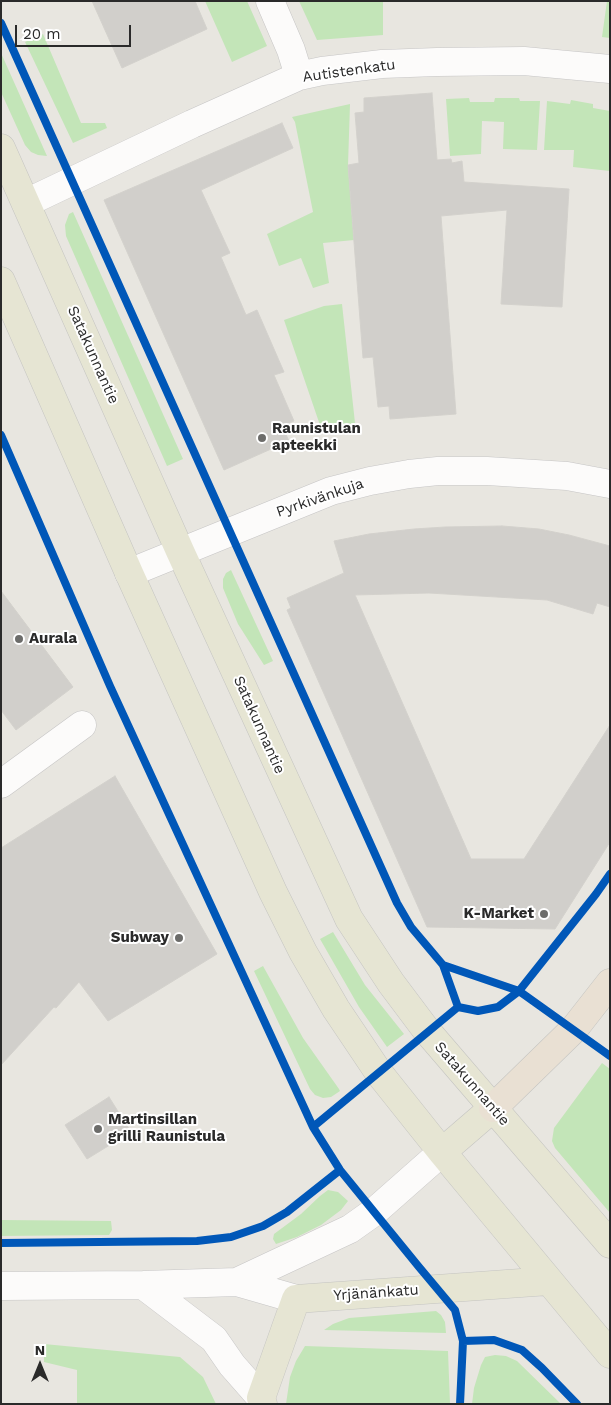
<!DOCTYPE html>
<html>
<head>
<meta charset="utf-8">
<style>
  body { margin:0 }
  #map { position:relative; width:611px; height:1405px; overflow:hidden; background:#e8e6e0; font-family:"Work Sans",sans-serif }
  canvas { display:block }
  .frame { position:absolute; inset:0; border:2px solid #2a2a2a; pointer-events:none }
  .north { position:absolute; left:15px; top:1340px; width:50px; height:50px; -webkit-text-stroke:4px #fff; paint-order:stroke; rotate:0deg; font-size:14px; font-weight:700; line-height:20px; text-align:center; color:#2a2a2a }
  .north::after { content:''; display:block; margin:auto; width:18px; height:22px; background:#2a2a2a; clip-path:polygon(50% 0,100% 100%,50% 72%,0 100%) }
  .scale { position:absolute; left:15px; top:25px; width:116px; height:22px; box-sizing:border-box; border:2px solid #2a2a2a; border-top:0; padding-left:6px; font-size:15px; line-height:18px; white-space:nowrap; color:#2a2a2a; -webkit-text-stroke:4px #fff; paint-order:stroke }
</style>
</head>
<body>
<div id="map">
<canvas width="611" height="1405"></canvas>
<div class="frame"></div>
<div class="north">N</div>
<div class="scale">20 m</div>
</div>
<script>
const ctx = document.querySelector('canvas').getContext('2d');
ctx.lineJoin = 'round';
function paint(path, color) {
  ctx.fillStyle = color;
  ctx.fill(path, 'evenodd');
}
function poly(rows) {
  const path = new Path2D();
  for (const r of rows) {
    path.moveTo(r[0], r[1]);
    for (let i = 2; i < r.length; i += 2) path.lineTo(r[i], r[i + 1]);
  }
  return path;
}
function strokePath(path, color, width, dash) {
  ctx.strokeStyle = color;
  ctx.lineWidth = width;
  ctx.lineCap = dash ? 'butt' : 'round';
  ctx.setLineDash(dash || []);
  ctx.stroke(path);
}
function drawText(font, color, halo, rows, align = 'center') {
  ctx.font = font + ' "Work Sans",sans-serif';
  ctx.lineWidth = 4;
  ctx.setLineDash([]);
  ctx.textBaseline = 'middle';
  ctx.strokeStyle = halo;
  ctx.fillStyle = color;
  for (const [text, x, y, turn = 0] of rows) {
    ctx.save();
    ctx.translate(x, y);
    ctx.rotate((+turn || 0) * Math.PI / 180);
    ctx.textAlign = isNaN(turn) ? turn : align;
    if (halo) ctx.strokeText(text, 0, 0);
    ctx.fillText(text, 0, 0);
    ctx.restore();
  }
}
const green = poly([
  [205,1,247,1,267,46,232,62],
  [299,1,383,1,383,35,317,40],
  [607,1,610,1,610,38,602,37],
  [43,34,81,123,105,123,107,128,73,143,25,42],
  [1,53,47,156,38,155,31,152,25,145,1,92],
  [469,98,470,102,494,102,495,98,519,98,520,101,540,101,537,150,503,149,504,122,482,121,481,154,450,156,446,99],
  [571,100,593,104,593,108,610,111,610,171,573,167,574,150,544,150,547,101,570,104],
  [350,104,348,165,354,240,323,243,329,283,313,288,301,258,279,266,267,234,313,212,295,122,292,117],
  [73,212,183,459,167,466,66,236,65,225,69,214],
  [342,304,355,423,322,431,284,320,324,306],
  [231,570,273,661,264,665,238,624,223,588,223,579,226,573],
  [333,932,365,985,404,1034,387,1047,359,1007,320,939],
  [263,966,303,1038,339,1089,340,1091,331,1097,323,1098,315,1095,310,1089,254,971],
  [602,1063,610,1069,610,1213,555,1148,552,1141,554,1128],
  [328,1190,338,1192,348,1201,341,1210,321,1225,297,1237,276,1244,273,1239,274,1234,301,1214,320,1196],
  [1,1220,111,1221,112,1230,109,1235,1,1236],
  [436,1311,441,1315,445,1322,446,1333,324,1330,333,1324,349,1318],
  [44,1344,180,1357,203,1377,216,1404,77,1404,77,1370,44,1362],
  [305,1346,448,1351,450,1404,286,1404,290,1377,296,1361],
  [495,1355,506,1356,517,1361,561,1404,472,1404,474,1388,481,1365,485,1357]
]);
const building = poly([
  [92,1,195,1,207,29,122,68,92,1],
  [432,93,437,160,451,159,452,163,462,161,464,182,569,189,562,307,501,304,507,210,441,216,456,414,390,419,389,406,378,407,373,357,363,358,348,165,359,163,355,113,364,112,364,98,432,93],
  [282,123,293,148,201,190,230,253,221,257,246,315,257,310,284,372,274,375,294,421,282,426,289,441,224,470,104,200,282,123],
  [502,526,539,529,569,535,610,546,610,607,597,603,593,614,547,600,429,593,355,595,471,859,524,859,610,725,610,842,555,929,427,927,287,610,291,608,287,598,344,573,334,541,369,534,414,529,445,527,502,526],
  [1,591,73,687,16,730,1,710,1,591],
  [115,776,217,954,108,1021,79,982,56,1008,54,1007,1,1065,1,848,115,776],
  [109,1097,131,1132,87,1159,65,1125,109,1097]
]);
const minor = poly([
  [270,1,291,50,299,76],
  [26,203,192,124,299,76,322,71,382,64,437,62,524,61,610,69],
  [129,573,331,491,370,481,409,474,438,471,487,471,567,476,610,484],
  [1,784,82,725],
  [237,1282,350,1229,374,1212,442,1152],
  [143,1285,214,1339,232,1365,261,1398],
  [1,1286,143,1285,237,1282,296,1299]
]);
const major = poly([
  [1,148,180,551,349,919,391,983,427,1031,610,1244],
  [1,281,129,573,273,892,303,952,336,1009,379,1073,442,1152,610,1354],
  [442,1152,493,1108],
  [263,1404,261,1398,296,1299,549,1281]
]);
const highway = poly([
  [493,1108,574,1029,610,983]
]);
const cycleway = poly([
  [1,23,397,903,411,927,443,965,458,1007],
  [1,435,110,686,313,1127,340,1170,419,1267,455,1310,463,1341,460,1404],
  [443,965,519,991,610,1056],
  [458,1007,478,1011,498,1007,519,991,596,894,610,874],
  [313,1127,458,1007],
  [1,1243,197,1241,231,1237,263,1226,287,1212,340,1170],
  [463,1341,494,1340,522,1350,542,1368,577,1404]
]);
const markers = [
  [262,438,5,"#6c6c6a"],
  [19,639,5,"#6c6c6a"],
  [544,914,5,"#6c6c6a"],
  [179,938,5,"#6c6c6a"],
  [98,1129,5,"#6c6c6a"]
];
const streetNames = [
  ["Autistenkatu",349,71,-8],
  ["Satakunnantie",93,355,66],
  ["Pyrkivänkuja",320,498,-19],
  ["Satakunnantie",259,725,66],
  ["Satakunnantie",472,1084,49],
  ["Yrjänänkatu",376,1293,-4]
];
const poiNames = [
  ["Raunistulan",272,429],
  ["apteekki",272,446],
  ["Aurala",29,639],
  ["K-Market",534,914,"right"],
  ["Subway",169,938,"right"],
  ["Martinsillan",108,1120],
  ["grilli Raunistula",108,1137]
];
paint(green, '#c3e5b8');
paint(building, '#d1cfcb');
strokePath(building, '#d3d1cc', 1);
strokePath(minor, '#c6c5c5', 29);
strokePath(major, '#c4c4c1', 29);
strokePath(highway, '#c4c4c1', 29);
strokePath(minor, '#fcfbfa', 28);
strokePath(major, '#e6e5d3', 28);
strokePath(highway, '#e9e0d3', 28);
strokePath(cycleway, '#0057b8', 8);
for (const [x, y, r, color] of markers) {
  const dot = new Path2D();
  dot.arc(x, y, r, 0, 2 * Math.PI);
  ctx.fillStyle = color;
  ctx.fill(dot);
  strokePath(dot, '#fff', 2);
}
drawText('15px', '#2a2a2a', '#fff', streetNames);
drawText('bold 15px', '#2a2a2a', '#fff', poiNames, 'left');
</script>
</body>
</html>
